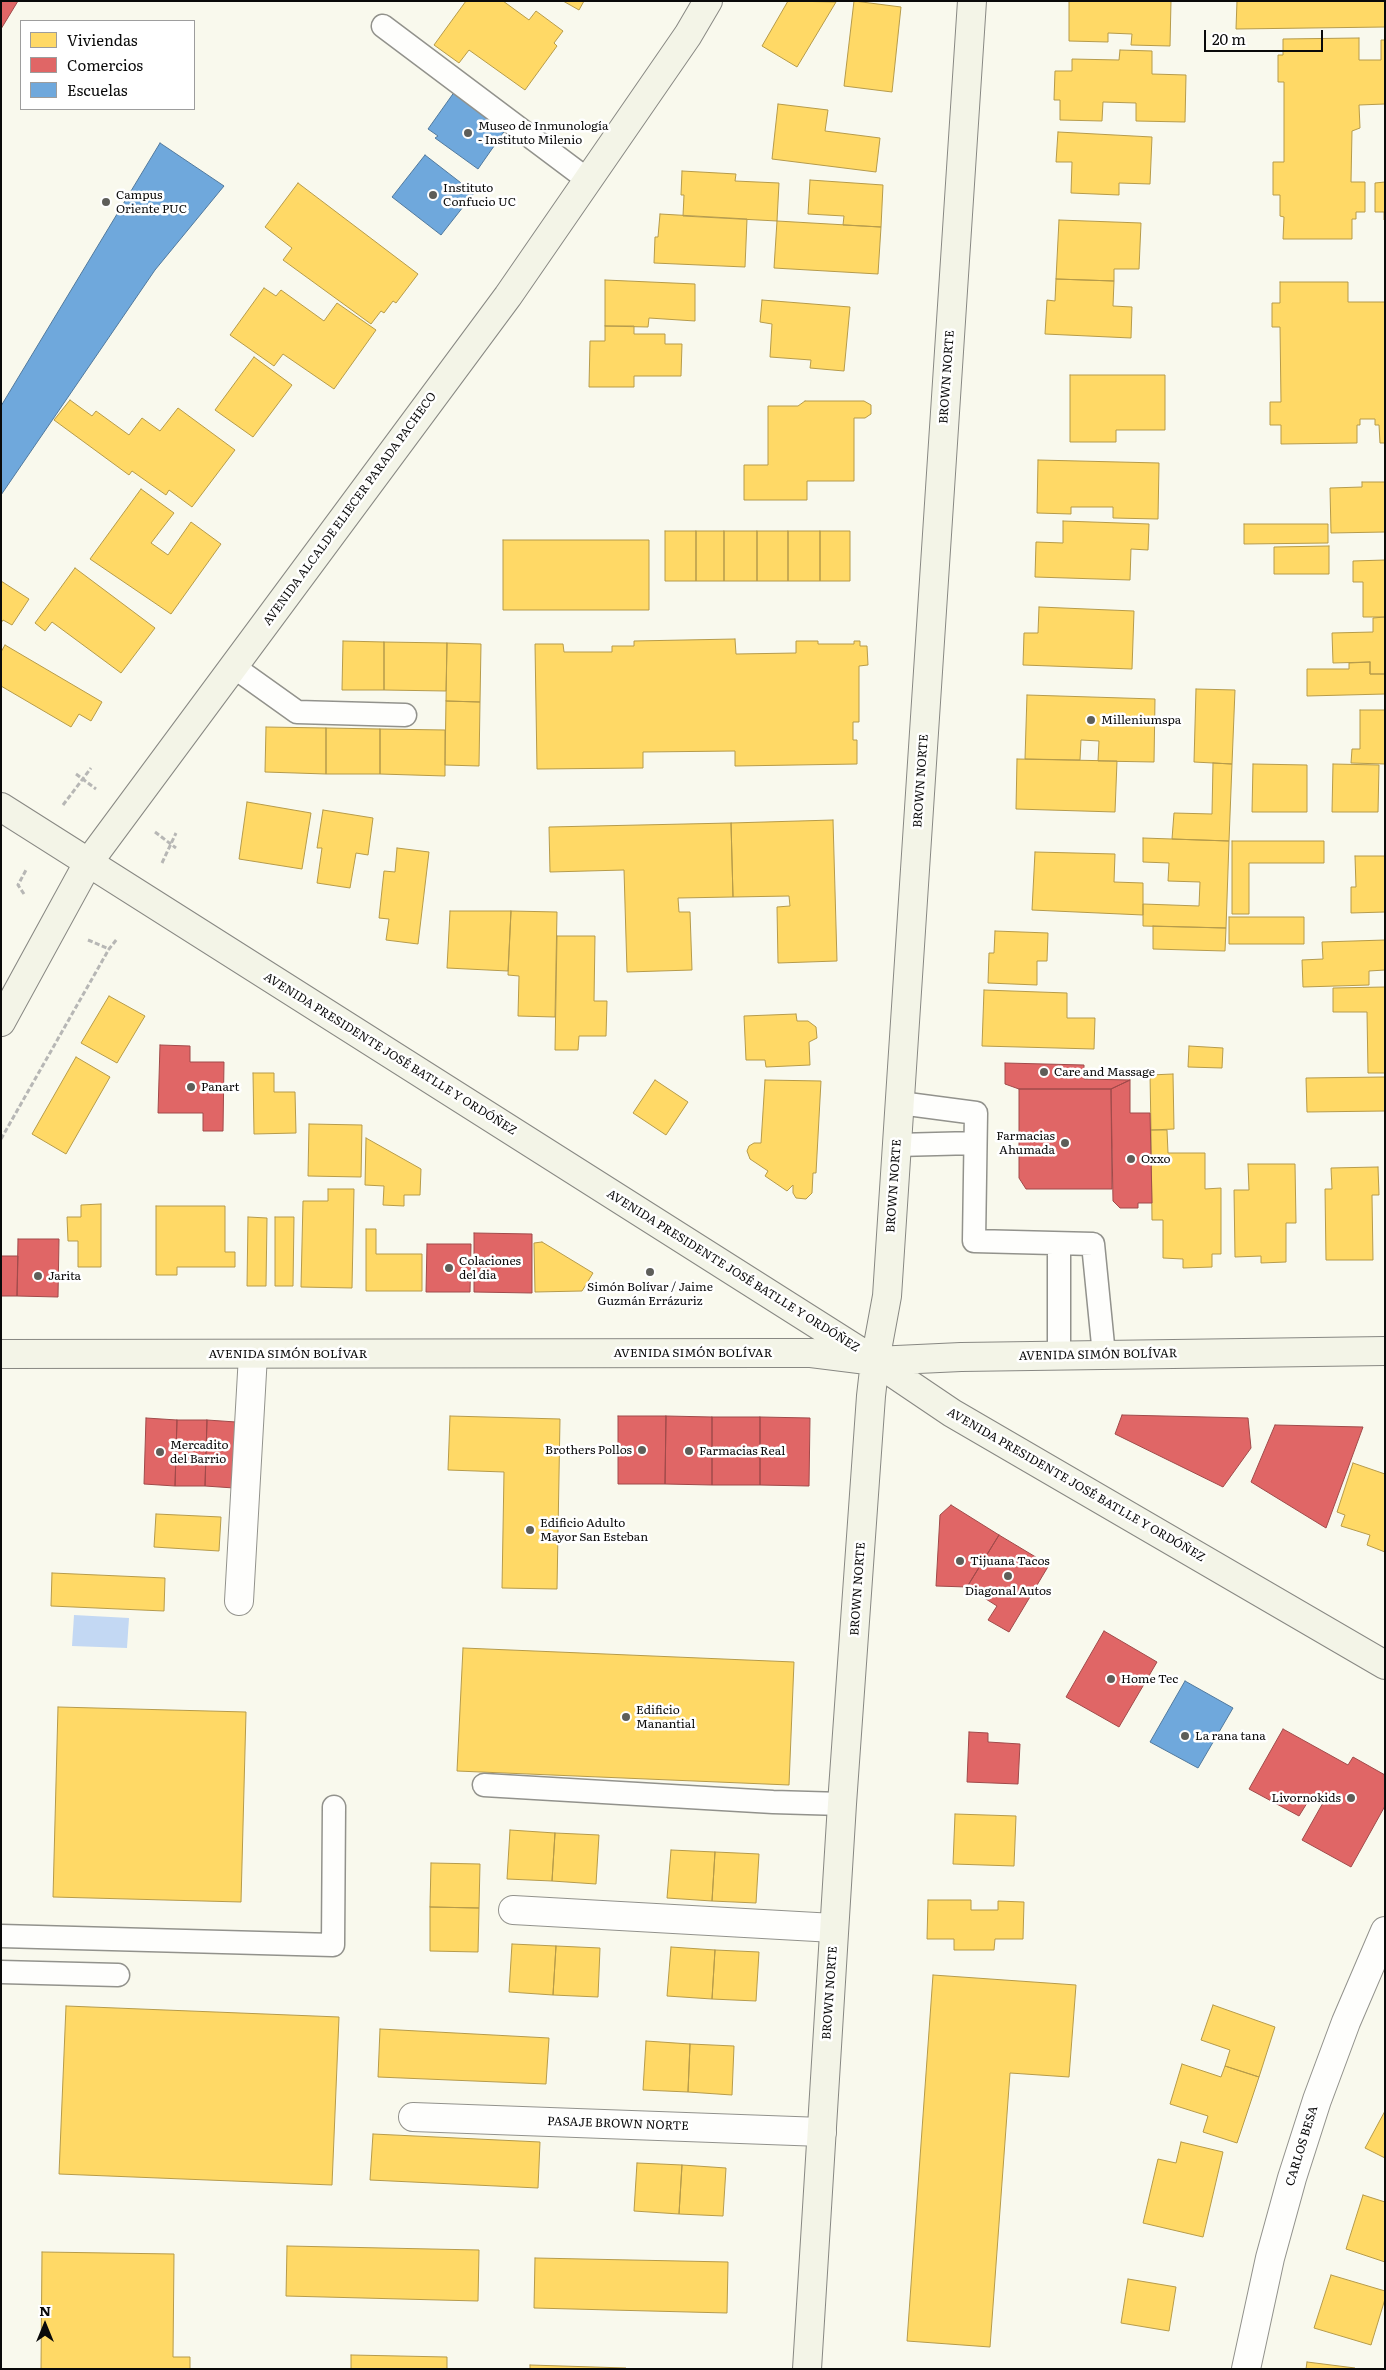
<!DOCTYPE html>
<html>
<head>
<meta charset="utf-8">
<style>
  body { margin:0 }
  #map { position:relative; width:1386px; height:2370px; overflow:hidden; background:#f9f9ed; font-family:Literata,serif }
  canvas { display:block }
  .frame { position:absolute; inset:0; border:2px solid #0a0a0a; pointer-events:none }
  .legend { position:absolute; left:20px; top:20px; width:175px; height:90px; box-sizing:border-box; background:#fff; border:1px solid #9d9d9d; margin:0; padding:6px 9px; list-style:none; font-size:15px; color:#0a0a0a }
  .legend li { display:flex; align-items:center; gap:10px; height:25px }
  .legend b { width:25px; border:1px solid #9d9d9d }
  .north { position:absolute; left:20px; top:2300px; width:50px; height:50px; -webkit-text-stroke:4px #fff; paint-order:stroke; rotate:0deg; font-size:14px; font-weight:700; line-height:20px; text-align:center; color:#0a0a0a }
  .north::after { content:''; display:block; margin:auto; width:18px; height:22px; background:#0a0a0a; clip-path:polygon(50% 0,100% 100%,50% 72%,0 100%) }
  .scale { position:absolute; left:1204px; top:30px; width:119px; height:22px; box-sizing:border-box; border:2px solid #0a0a0a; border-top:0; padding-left:6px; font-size:15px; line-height:18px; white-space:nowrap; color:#0a0a0a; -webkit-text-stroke:4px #fff; paint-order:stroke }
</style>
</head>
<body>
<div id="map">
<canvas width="1386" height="2370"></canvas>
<div class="frame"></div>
<ul class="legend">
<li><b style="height:14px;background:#ffd966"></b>Viviendas</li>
<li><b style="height:14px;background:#e06666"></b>Comercios</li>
<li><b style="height:14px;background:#6fa8dc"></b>Escuelas</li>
</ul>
<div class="north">N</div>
<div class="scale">20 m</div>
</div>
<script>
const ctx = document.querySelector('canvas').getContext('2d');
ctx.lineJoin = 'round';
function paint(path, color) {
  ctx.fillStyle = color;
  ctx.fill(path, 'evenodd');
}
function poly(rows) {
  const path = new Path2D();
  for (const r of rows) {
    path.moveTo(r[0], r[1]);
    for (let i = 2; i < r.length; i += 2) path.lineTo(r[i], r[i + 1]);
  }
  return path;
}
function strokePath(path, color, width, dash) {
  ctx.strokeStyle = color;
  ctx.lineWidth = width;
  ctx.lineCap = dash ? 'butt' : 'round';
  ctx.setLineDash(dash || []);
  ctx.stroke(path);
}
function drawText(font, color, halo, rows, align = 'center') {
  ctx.font = font + ' Literata,serif';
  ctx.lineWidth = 5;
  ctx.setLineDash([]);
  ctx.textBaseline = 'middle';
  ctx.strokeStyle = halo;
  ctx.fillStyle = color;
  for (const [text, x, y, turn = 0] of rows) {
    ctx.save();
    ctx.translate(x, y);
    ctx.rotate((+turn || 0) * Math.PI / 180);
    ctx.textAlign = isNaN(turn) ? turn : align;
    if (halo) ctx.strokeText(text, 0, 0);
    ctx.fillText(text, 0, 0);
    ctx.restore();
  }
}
const water = poly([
  [74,1615,129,1618,127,1648,72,1646]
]);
const homes = poly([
  [466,1,503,1,529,20,536,11,563,31,554,43,557,46,525,90,469,50,459,63,434,45,466,1],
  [563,1,584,1,579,10,563,1],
  [788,1,836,2,797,67,762,46,788,1],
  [854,1,901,7,892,92,844,86,854,1],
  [1069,1,1171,1,1170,46,1131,45,1132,34,1108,33,1108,42,1069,41,1069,1],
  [1237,1,1385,1,1385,27,1236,29,1237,1],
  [1359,38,1359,60,1381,60,1381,40,1385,40,1385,104,1359,105,1360,128,1352,131,1351,182,1365,182,1365,212,1356,212,1356,219,1352,219,1352,239,1283,239,1284,217,1280,216,1280,195,1273,195,1273,162,1284,162,1284,82,1278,82,1278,55,1283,55,1283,39,1359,38],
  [1120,50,1152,51,1152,74,1186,75,1185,122,1136,121,1136,103,1103,102,1102,121,1060,120,1060,100,1054,100,1055,71,1072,71,1072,59,1119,60,1120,50],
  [778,104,828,110,825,131,880,138,876,172,772,159,778,104],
  [1058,132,1152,137,1150,184,1119,183,1119,195,1071,193,1072,162,1056,162,1058,132],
  [682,171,736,174,735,181,779,183,777,221,683,216,684,195,681,195,682,171],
  [810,180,883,185,881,227,843,225,844,216,808,214,810,180],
  [1385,182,1385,220,1384,220,1384,212,1375,212,1375,183,1385,182],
  [298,183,418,274,396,303,393,301,384,313,381,311,371,324,283,260,292,248,265,227,298,183],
  [660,214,747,219,745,267,654,263,655,237,658,237,660,214],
  [1059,220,1141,223,1139,269,1114,269,1114,281,1056,279,1059,220],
  [777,221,881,227,878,274,774,268,777,221],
  [1056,279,1114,281,1113,306,1132,307,1131,338,1045,334,1047,300,1055,301,1056,279],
  [605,280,695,284,695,321,649,318,648,327,605,326,605,280],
  [1280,282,1348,282,1348,302,1385,302,1385,443,1380,443,1379,425,1375,425,1375,419,1360,419,1360,425,1357,425,1357,443,1281,444,1281,425,1270,425,1270,402,1281,402,1280,327,1272,327,1272,303,1280,303,1280,282],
  [264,288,276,296,281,290,324,321,337,303,376,330,334,389,283,354,274,366,230,335,264,288],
  [762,300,850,307,844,371,810,368,811,360,770,357,772,324,760,322,762,300],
  [605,326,634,326,634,334,665,334,665,344,682,344,681,376,634,376,634,387,589,387,590,341,605,341,605,326],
  [254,357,292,385,253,437,215,410,254,357],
  [1070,375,1165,375,1165,430,1116,430,1116,442,1070,442,1070,375],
  [70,400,92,416,96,411,129,435,142,418,160,431,178,408,235,450,192,507,169,490,166,495,132,471,129,475,54,420,70,400],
  [805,401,864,401,871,405,871,414,865,418,854,418,854,481,807,481,807,500,744,500,744,465,768,465,768,406,798,406,805,401],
  [1038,460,1159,463,1158,519,1113,518,1113,507,1071,507,1071,514,1037,513,1038,460],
  [1362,482,1385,482,1385,532,1331,533,1330,488,1362,487,1362,482],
  [141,489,174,513,151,543,168,555,191,522,221,544,171,614,90,559,141,489],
  [1063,521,1149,524,1148,550,1131,549,1130,580,1035,577,1036,542,1063,543,1063,521],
  [1244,524,1328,524,1328,543,1244,544,1244,524],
  [665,531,696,531,696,581,665,581,665,531],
  [696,531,724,531,724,581,696,581,696,531],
  [724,531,757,531,757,581,724,581,724,531],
  [757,531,788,531,788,581,757,581,757,531],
  [788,531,820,531,820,581,788,581,788,531],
  [820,531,850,531,850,581,820,581,820,531],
  [503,540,649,540,649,610,503,610,503,540],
  [1329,546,1329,574,1274,574,1274,547,1329,546],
  [1385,560,1385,617,1363,617,1363,582,1353,582,1353,561,1385,560],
  [75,568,155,628,121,673,52,622,45,631,35,623,75,568],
  [1,581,29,599,12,625,3,620,1,623,1,581],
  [1039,607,1134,611,1132,669,1023,665,1024,633,1038,633,1039,607],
  [1385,617,1385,674,1370,674,1370,662,1333,663,1332,633,1373,632,1373,618,1385,617],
  [735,639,736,654,796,653,796,641,818,641,818,644,854,644,854,641,860,641,860,646,867,646,868,665,859,666,859,722,853,722,853,740,857,740,857,764,735,766,735,751,643,752,643,768,537,769,535,644,563,644,564,652,612,652,612,646,634,646,634,641,735,639],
  [343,641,384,642,384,690,342,690,343,641],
  [384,642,447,643,446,691,384,690,384,642],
  [447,643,481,644,480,702,446,701,447,643],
  [5,645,102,702,91,721,79,714,71,727,1,686,1,652,5,645],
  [1370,662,1370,674,1385,674,1385,694,1307,696,1307,669,1349,669,1349,663,1370,662],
  [1196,689,1235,690,1232,764,1194,762,1196,689],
  [1027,695,1155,699,1154,762,1098,761,1099,741,1081,740,1080,760,1025,759,1027,695],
  [446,701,480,702,479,766,445,765,446,701],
  [1360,710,1385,710,1385,764,1351,763,1352,749,1360,749,1360,710],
  [266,727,326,728,326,774,265,772,266,727],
  [326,728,380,729,380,774,326,774,326,728],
  [380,729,445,730,445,776,380,774,380,729],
  [1017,759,1117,761,1115,812,1016,809,1017,759],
  [1213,763,1232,764,1229,841,1172,839,1174,813,1212,814,1213,763],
  [1253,764,1307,765,1307,812,1252,812,1253,764],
  [1333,764,1379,765,1378,812,1332,812,1333,764],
  [247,802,311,813,302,869,239,859,247,802],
  [323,810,373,818,368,855,356,853,350,888,317,883,322,848,317,848,323,810],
  [833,820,837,961,778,963,777,907,790,906,789,896,733,897,731,823,833,820],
  [731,823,733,897,678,898,679,912,690,912,692,970,627,972,624,870,550,872,549,827,731,823],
  [1143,838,1229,841,1226,928,1143,926,1143,904,1199,906,1200,882,1168,881,1169,863,1143,862,1143,838],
  [1232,841,1324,841,1324,863,1249,863,1249,914,1232,914,1232,841],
  [397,848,429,852,418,944,386,940,389,919,379,918,384,871,395,872,397,848],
  [1035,852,1115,854,1114,882,1143,883,1143,915,1032,910,1035,852],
  [1355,856,1385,856,1385,912,1351,913,1351,887,1356,887,1355,856],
  [450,911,511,911,508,971,447,968,450,911],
  [511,911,557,912,555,1017,518,1016,519,976,508,975,511,911],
  [1229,917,1304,917,1304,944,1229,944,1229,917],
  [1153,926,1226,928,1225,951,1153,949,1153,926],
  [995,931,1048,933,1047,961,1037,961,1037,985,988,983,989,953,994,953,995,931],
  [557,936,595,936,594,1001,607,1001,606,1036,579,1036,578,1050,555,1050,557,936],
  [1385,940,1385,973,1385,970,1369,971,1369,985,1303,987,1302,960,1323,959,1322,942,1385,940],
  [1385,987,1385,1073,1368,1073,1367,1012,1333,1012,1333,988,1385,987],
  [984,990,1067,993,1067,1018,1095,1018,1094,1049,982,1046,984,990],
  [109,996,145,1016,117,1063,81,1043,109,996],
  [796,1014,797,1021,808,1021,816,1027,817,1038,809,1042,810,1065,766,1067,765,1060,746,1060,744,1016,796,1014],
  [1189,1046,1223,1048,1222,1068,1188,1067,1189,1046],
  [76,1057,110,1077,66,1154,32,1134,76,1057],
  [253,1073,274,1073,274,1092,295,1092,296,1133,254,1134,253,1073],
  [1173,1074,1174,1129,1151,1130,1150,1075,1173,1074],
  [1385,1077,1385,1111,1307,1112,1306,1078,1385,1077],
  [655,1080,688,1102,666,1135,633,1113,655,1080],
  [765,1080,821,1081,816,1173,813,1173,812,1193,806,1199,796,1198,793,1193,793,1185,787,1191,765,1176,768,1171,750,1159,747,1151,749,1146,754,1143,761,1143,765,1080],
  [309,1124,362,1125,361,1177,308,1176,309,1124],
  [1151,1130,1167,1130,1168,1153,1205,1153,1205,1189,1221,1188,1221,1254,1212,1254,1212,1267,1183,1268,1183,1259,1163,1258,1163,1220,1152,1220,1151,1130],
  [366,1138,421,1169,420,1195,404,1195,404,1206,383,1205,384,1186,365,1185,366,1138],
  [1248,1164,1295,1164,1296,1223,1286,1223,1286,1262,1261,1263,1261,1256,1235,1257,1234,1190,1249,1190,1248,1164],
  [1378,1167,1379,1195,1372,1195,1373,1260,1326,1260,1325,1189,1332,1189,1331,1168,1378,1167],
  [328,1189,354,1189,352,1288,301,1287,303,1201,328,1201,328,1189],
  [101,1204,101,1267,78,1267,78,1241,68,1241,67,1217,81,1217,81,1205,101,1204],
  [156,1206,225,1206,225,1252,235,1252,235,1267,177,1267,177,1275,156,1275,156,1206],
  [248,1217,267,1218,266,1286,247,1286,248,1217],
  [275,1217,294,1217,293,1286,275,1286,275,1217],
  [366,1229,376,1229,376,1254,422,1254,422,1291,366,1291,366,1229],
  [542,1242,593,1273,582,1291,535,1292,534,1243,542,1242],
  [450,1416,560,1419,557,1589,502,1588,504,1472,448,1470,450,1416],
  [1353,1463,1385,1474,1385,1552,1367,1545,1370,1535,1341,1526,1345,1515,1337,1512,1353,1463],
  [156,1514,221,1517,219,1551,154,1547,156,1514],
  [52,1573,165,1578,164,1611,51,1606,52,1573],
  [463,1648,794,1662,789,1785,457,1771,463,1648],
  [58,1707,246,1712,241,1902,53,1897,58,1707],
  [955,1814,1016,1816,1014,1866,953,1864,955,1814],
  [510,1830,555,1833,552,1881,507,1879,510,1830],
  [555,1833,599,1835,596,1884,552,1881,555,1833],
  [671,1850,715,1852,712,1901,667,1898,671,1850],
  [715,1852,759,1854,756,1903,712,1901,715,1852],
  [431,1863,480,1864,479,1908,430,1907,431,1863],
  [928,1900,971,1900,971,1910,998,1910,998,1901,1024,1902,1023,1939,995,1939,994,1950,954,1950,954,1939,927,1939,928,1900],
  [430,1907,479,1908,478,1952,430,1951,430,1907],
  [512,1944,556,1946,553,1995,509,1992,512,1944],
  [556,1946,600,1948,598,1997,553,1995,556,1946],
  [671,1947,715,1950,712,1999,667,1996,671,1947],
  [715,1950,759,1952,756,2001,712,1999,715,1950],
  [933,1975,1076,1985,1069,2077,1010,2073,990,2347,907,2341,933,1975],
  [1213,2005,1275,2027,1259,2077,1225,2066,1230,2050,1201,2040,1213,2005],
  [66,2006,339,2017,332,2185,59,2174,66,2006],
  [380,2029,549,2038,546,2084,378,2077,380,2029],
  [646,2041,690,2044,688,2092,643,2090,646,2041],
  [690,2044,734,2046,732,2095,688,2092,690,2044],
  [1182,2064,1221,2077,1225,2066,1259,2077,1237,2143,1203,2132,1208,2116,1170,2104,1182,2064],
  [1385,2111,1385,2158,1365,2148,1385,2111],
  [373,2134,540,2142,538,2188,370,2180,373,2134],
  [1181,2142,1223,2152,1203,2237,1143,2223,1158,2159,1176,2163,1181,2142],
  [637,2163,682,2165,679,2214,634,2211,637,2163],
  [682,2165,726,2168,723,2216,679,2214,682,2165],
  [1363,2195,1385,2202,1385,2262,1346,2249,1363,2195],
  [287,2246,479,2250,478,2301,286,2296,287,2246],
  [42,2252,174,2254,173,2357,190,2357,190,2369,41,2369,42,2252],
  [535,2258,728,2262,727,2313,534,2308,535,2258],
  [1331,2275,1385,2291,1385,2299,1371,2345,1314,2328,1331,2275],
  [1128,2279,1176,2287,1169,2331,1121,2323,1128,2279],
  [351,2355,447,2357,447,2369,351,2369,351,2355],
  [1307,2362,1355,2368,1355,2369,1306,2369,1307,2362],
  [530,2365,626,2368,626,2369,530,2369,530,2365]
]);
const shops = poly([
  [1,1,18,1,1,29,1,1],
  [160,1045,190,1046,190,1062,224,1062,223,1131,203,1131,203,1113,158,1113,160,1045],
  [1005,1063,1084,1065,1084,1079,1130,1080,1111,1089,1019,1089,1005,1084,1005,1063],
  [1130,1080,1130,1113,1150,1113,1152,1203,1138,1203,1138,1208,1120,1208,1113,1201,1111,1089,1130,1080],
  [1019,1089,1111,1089,1112,1189,1026,1189,1019,1178,1019,1089],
  [474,1233,532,1234,532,1293,474,1292,474,1233],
  [18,1239,59,1239,58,1297,17,1296,18,1239],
  [427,1244,471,1244,470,1292,426,1292,427,1244],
  [1,1256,18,1256,17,1296,1,1296,1,1256],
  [1122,1415,1248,1418,1251,1448,1223,1487,1115,1434,1122,1415],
  [618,1416,666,1416,665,1484,618,1484,618,1416],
  [666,1416,712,1417,712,1485,665,1484,666,1416],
  [712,1417,760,1417,760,1485,712,1485,712,1417],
  [760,1417,810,1418,809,1486,760,1485,760,1417],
  [146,1418,177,1420,175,1486,144,1484,146,1418],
  [177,1420,207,1420,205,1486,175,1486,177,1420],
  [207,1420,236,1422,234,1488,205,1486,207,1420],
  [1275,1425,1363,1427,1326,1528,1251,1482,1275,1425],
  [951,1505,999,1535,967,1587,936,1586,940,1515,951,1505],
  [999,1535,1049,1565,1009,1632,988,1620,997,1606,967,1587,999,1535],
  [1104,1631,1157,1662,1119,1727,1066,1697,1104,1631],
  [1283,1729,1348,1765,1353,1757,1385,1775,1385,1806,1351,1867,1302,1840,1324,1801,1312,1795,1299,1816,1249,1789,1283,1729],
  [969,1732,988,1733,988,1742,1020,1744,1018,1784,967,1782,969,1732]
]);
const schools = poly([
  [455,91,508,126,478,169,435,138,438,136,428,129,455,91],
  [160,143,224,186,155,270,1,495,1,406,160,143],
  [425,155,474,193,441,235,392,197,425,155],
  [1185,1681,1233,1708,1198,1768,1150,1742,1185,1681]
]);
const path = poly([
  [76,774,96,789],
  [63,805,91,768],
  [155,832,176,848],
  [162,863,176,833],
  [24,894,18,885,26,870],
  [88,940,109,949],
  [1,1139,109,949,117,939]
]);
const lane = poly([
  [383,26,588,180],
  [234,667,297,712,405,715],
  [900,1103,976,1113,974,1241,1093,1244,1104,1355],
  [897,1145,975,1143],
  [1059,1244,1059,1355],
  [484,1785,773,1802,842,1804],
  [1,1936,333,1945,334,1807],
  [1,1972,118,1975]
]);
const street = poly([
  [239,1601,253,1355],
  [513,1910,834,1928],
  [413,2117,822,2132],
  [1246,2369,1270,2258,1292,2178,1317,2100,1346,2022,1385,1931]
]);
const secondary = poly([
  [1,807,875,1361,952,1413,1385,1665],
  [1,1022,88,863,508,296,688,35,708,1],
  [1,1354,767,1353,811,1353,875,1361,961,1357,1385,1351],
  [807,2369,842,1804,871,1396,875,1361,887,1296,972,1]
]);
const markers = [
  [468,133,5,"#5e5e59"],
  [433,195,5,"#5e5e59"],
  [106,202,5,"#5e5e59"],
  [1091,720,5,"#5e5e59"],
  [1044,1072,5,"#5e5e59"],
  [191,1087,5,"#5e5e59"],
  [1065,1143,5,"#5e5e59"],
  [1131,1159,5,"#5e5e59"],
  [449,1268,5,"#5e5e59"],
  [650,1272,5,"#5e5e59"],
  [38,1276,5,"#5e5e59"],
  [642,1450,5,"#5e5e59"],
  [689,1451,5,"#5e5e59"],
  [160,1452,5,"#5e5e59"],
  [530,1530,5,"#5e5e59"],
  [960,1561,5,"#5e5e59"],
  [1008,1576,5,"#5e5e59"],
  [1111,1679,5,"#5e5e59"],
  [626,1717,5,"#5e5e59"],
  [1185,1736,5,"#5e5e59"],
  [1351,1798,5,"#5e5e59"]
];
const poiNames = [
  ["Museo de Inmunología",478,126],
  ["- Instituto Milenio",478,140],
  ["Instituto",443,188],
  ["Confucio UC",443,202],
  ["Campus",116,195],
  ["Oriente PUC",116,209],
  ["Milleniumspa",1101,720],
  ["Care and Massage",1054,1072],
  ["Panart",201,1087],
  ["Farmacias",1055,1136,"right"],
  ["Ahumada",1055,1150,"right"],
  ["Oxxo",1141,1159],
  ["Colaciones",459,1261],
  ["del dia",459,1275],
  ["Jarita",48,1276],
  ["Simón Bolívar / Jaime",650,1287,"center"],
  ["Guzmán Errázuriz",650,1301,"center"],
  ["Mercadito",170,1445],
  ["del Barrio",170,1459],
  ["Brothers Pollos",632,1450,"right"],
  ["Farmacias Real",699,1451],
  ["Edificio Adulto",540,1523],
  ["Mayor San Esteban",540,1537],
  ["Tijuana Tacos",970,1561],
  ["Diagonal Autos",1008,1591,"center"],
  ["Home Tec",1121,1679],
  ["Edificio",636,1710],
  ["Manantial",636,1724],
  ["La rana tana",1195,1736],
  ["Livornokids",1341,1798,"right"]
];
const streetNames = [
  ["BROWN NORTE",947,377,-86],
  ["AVENIDA ALCALDE ELIECER PARADA PACHECO",350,509,-54],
  ["BROWN NORTE",921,781,-86],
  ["AVENIDA PRESIDENTE JOSÉ BATLLE Y ORDÓÑEZ",390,1054,32],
  ["BROWN NORTE",894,1186,-86],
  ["AVENIDA PRESIDENTE JOSÉ BATLLE Y ORDÓÑEZ",733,1271,32],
  ["AVENIDA SIMÓN BOLÍVAR",693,1353],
  ["AVENIDA SIMÓN BOLÍVAR",288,1354],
  ["AVENIDA SIMÓN BOLÍVAR",1098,1355,-1],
  ["AVENIDA PRESIDENTE JOSÉ BATLLE Y ORDÓÑEZ",1076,1485,30],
  ["BROWN NORTE",858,1589,-86],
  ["BROWN NORTE",830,1993,-86],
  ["PASAJE BROWN NORTE",618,2124,2],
  ["CARLOS BESA",1302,2146,-73]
];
paint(water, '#c3d8f3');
paint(homes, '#ffd966');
strokePath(homes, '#b69b4a', 1);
paint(shops, '#e06666');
strokePath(shops, '#a04a4a', 1);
paint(schools, '#6fa8dc');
strokePath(schools, '#51799d', 1);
strokePath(lane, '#92928c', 25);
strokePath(street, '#92928c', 30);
strokePath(secondary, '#888883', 30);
strokePath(path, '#b7b7b5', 3, [5, 2.5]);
strokePath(lane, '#fefefc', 22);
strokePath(street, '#fefefc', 28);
strokePath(secondary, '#f3f4e7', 28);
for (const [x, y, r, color] of markers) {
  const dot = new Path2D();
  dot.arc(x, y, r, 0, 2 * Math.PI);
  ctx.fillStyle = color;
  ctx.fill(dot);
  strokePath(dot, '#fff', 2);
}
drawText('12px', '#0a0a0a', '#fff', poiNames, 'left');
drawText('12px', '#0a0a0a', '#fff', streetNames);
</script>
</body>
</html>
